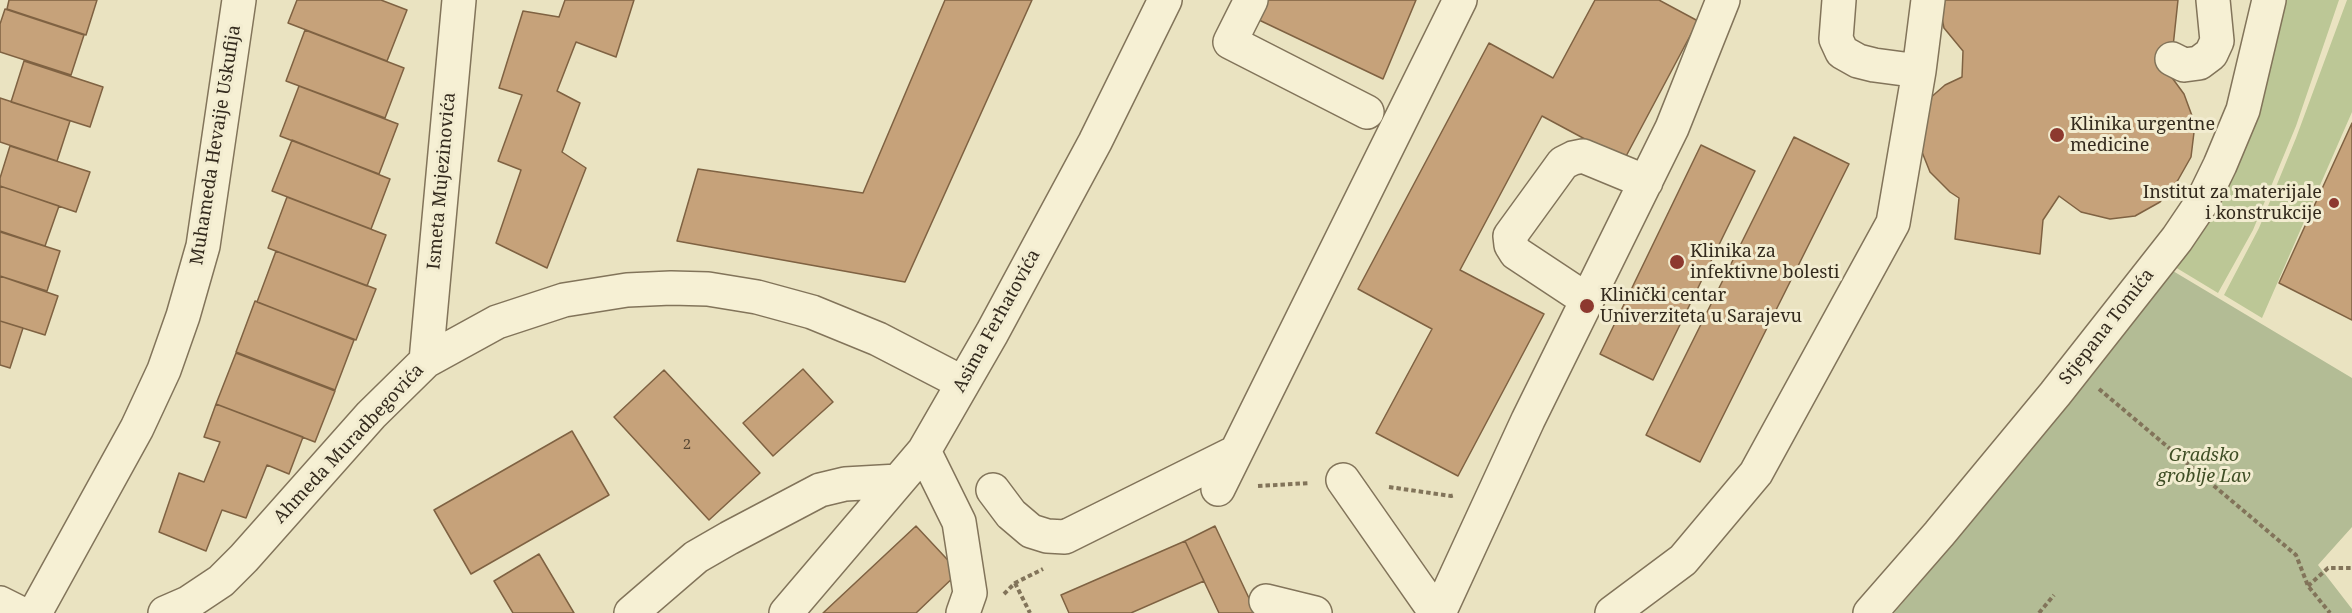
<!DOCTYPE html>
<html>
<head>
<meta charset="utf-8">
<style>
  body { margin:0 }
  canvas { display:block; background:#eae3c1 }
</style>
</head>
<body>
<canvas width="2352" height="613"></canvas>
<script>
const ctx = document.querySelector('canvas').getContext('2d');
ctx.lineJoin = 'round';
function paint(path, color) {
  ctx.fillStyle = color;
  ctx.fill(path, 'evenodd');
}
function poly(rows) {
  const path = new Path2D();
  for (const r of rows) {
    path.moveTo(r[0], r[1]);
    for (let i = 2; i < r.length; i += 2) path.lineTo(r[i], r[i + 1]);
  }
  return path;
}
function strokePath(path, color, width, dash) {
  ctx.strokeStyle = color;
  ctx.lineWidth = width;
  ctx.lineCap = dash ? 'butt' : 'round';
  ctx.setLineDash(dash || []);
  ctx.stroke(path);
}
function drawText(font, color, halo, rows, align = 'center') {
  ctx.font = font + ' "Noto Serif",serif';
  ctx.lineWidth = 6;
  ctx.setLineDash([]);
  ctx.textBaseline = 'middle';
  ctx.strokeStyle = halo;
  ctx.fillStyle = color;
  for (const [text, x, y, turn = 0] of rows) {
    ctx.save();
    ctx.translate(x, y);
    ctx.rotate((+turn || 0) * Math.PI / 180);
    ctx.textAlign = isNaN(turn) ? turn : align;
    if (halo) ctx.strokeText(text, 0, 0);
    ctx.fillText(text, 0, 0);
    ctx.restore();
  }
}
const green = poly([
  [2283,0,2339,0,2296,126,2253,230,2218,293,2175,267],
  [2347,0,2352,0,2352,112,2262,318,2224,295,2259,228,2296,138]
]);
const cemetery = poly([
  [2173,271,2352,378,2352,527,2318,565,2352,609,2352,613,1894,613,1933,567]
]);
const building = poly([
  [9,0,97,0,86,35,7,9,9,0],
  [297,0,381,0,407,10,387,61,288,23,297,0],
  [565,0,634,0,616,57,576,42,557,91,580,103,562,152,586,168,547,268,496,243,521,170,498,161,522,95,499,88,523,11,559,17,565,0],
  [945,0,1032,0,905,282,677,241,698,169,863,193,945,0],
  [1268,0,1416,0,1383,79,1259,20,1268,0],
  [1595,0,1659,0,1698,21,1624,160,1542,116,1460,270,1544,314,1458,476,1376,433,1432,329,1358,289,1489,43,1553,78,1595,0],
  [1938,0,2178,0,2170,75,2184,94,2195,124,2191,157,2178,180,2160,202,2135,216,2110,219,2081,212,2059,196,2043,220,2040,254,1955,239,1959,198,1950,192,1930,172,1920,147,1929,99,1945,85,1962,77,1963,51,1944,28,1938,0],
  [5,9,84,35,71,75,0,52,0,24,5,9],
  [305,30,404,68,385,118,286,81,305,30],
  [24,61,103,87,90,127,11,102,24,61],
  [299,86,398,124,379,174,280,136,299,86],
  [0,98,70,121,57,161,0,142,0,98],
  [2352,123,2352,320,2279,283,2352,123],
  [1794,137,1849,164,1700,462,1646,435,1794,137],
  [292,140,390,179,371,229,272,191,292,140],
  [1701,145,1755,171,1653,380,1600,354,1701,145],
  [10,146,90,172,76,212,0,186,0,178,10,146],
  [0,186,59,206,45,246,0,231,0,186],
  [287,197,386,235,367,286,268,248,287,197],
  [0,232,60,251,47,291,0,276,0,232],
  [276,251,376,289,356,340,257,302,276,251],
  [0,276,58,296,45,335,0,321,0,276],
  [255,301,354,340,335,390,236,352,255,301],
  [0,321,23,328,10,368,0,365,0,321],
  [236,353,335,391,315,442,216,404,236,353],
  [803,369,833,402,773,456,743,423,803,369],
  [664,370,760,473,709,520,614,417,664,370],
  [216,404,303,437,289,474,267,465,246,518,222,510,206,551,159,532,179,473,204,482,220,442,204,437,216,404],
  [572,431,609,495,471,574,434,510,572,431],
  [916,526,959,572,916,613,823,613,916,526],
  [1215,526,1256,613,1219,613,1185,541,1215,526],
  [1185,541,1204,581,1131,613,1069,613,1061,595,1185,541],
  [539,554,574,613,513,613,494,581,539,554]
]);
const path = poly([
  [2099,389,2296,555,2308,586,2330,613],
  [1258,486,1310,483],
  [1389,487,1451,496,1455,495],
  [1015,583,1030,613],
  [2308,586,2328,568,2352,568],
  [1004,594,1015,583,1043,569],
  [2039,613,2054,595]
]);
const minor = poly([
  [1251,0,1230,42,1367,112],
  [1839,0,1836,39,1842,52,1858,61,1874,65,1919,71],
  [2172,59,2184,65,2199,63,2211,54,2217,41,2213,0],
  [1587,300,1516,253,1511,245,1510,236,1563,163,1573,158,1583,156,1646,182],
  [426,361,459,0],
  [924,451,959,522,970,593,963,613],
  [1343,480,1436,613],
  [1218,489,1460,0],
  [993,490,1011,514,1031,531,1047,536,1065,537,1236,452],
  [1266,601,1315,613],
  [0,603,20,613],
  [35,613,137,428,164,370,183,316,203,246,239,0],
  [165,613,188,603,221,581,244,558,371,415,426,361,497,322,564,300,627,290,671,288,708,289,757,297,812,312,878,339,963,383],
  [631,613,696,557,729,538,820,490,845,484,898,481],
  [786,613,924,451,992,333,1095,142,1165,0],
  [1439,613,1528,420,1672,128,1723,0],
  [1612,613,1683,560,1756,473,1893,223,1919,71,1928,0],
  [1870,613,1939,534,2055,394,2177,239,2202,202,2220,165,2243,110,2269,0]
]);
const markers = [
  [2057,135,8,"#8d392f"],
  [2334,203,6,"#8d392f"],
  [1677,262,8,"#8d392f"],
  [1587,306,8,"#8d392f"]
];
const numberNames = [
  ["2",687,445]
];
const poiNames = [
  ["Klinika urgentne",2070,125],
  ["medicine",2070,146],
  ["Institut za materijale",2322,193,"right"],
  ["i konstrukcije",2322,214,"right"],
  ["Klinika za",1690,252],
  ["infektivne bolesti",1690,273],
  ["Klinički centar",1600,296],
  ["Univerziteta u Sarajevu",1600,317]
];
const streetNames = [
  ["Muhameda Hevaije Uskufija",216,145,-81],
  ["Ismeta Mujezinovića",442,181,-85],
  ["Asima Ferhatovića",997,321,-61],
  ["Stjepana Tomića",2107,327,-52],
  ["Ahmeda Muradbegovića",349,444,-47]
];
const parkNames = [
  ["Gradsko",2204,456],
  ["groblje Lav",2204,477]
];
paint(green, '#bcc796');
paint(cemetery, '#b3bc95');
paint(building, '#c6a27a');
strokePath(building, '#7f6242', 1.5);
strokePath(minor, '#82745a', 36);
strokePath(path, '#82745a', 4, [4.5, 3]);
strokePath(minor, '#f6f0d4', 33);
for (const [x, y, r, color] of markers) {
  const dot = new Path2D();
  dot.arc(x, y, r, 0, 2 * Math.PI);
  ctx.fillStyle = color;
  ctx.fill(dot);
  strokePath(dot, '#f2ecd0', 2);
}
drawText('15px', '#584834', null, numberNames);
drawText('18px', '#332a1d', '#f2ecd0', poiNames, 'left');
drawText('18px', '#332a1d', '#f2ecd0', streetNames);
drawText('italic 18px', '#3f4e25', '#f2ecd0', parkNames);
</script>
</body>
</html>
